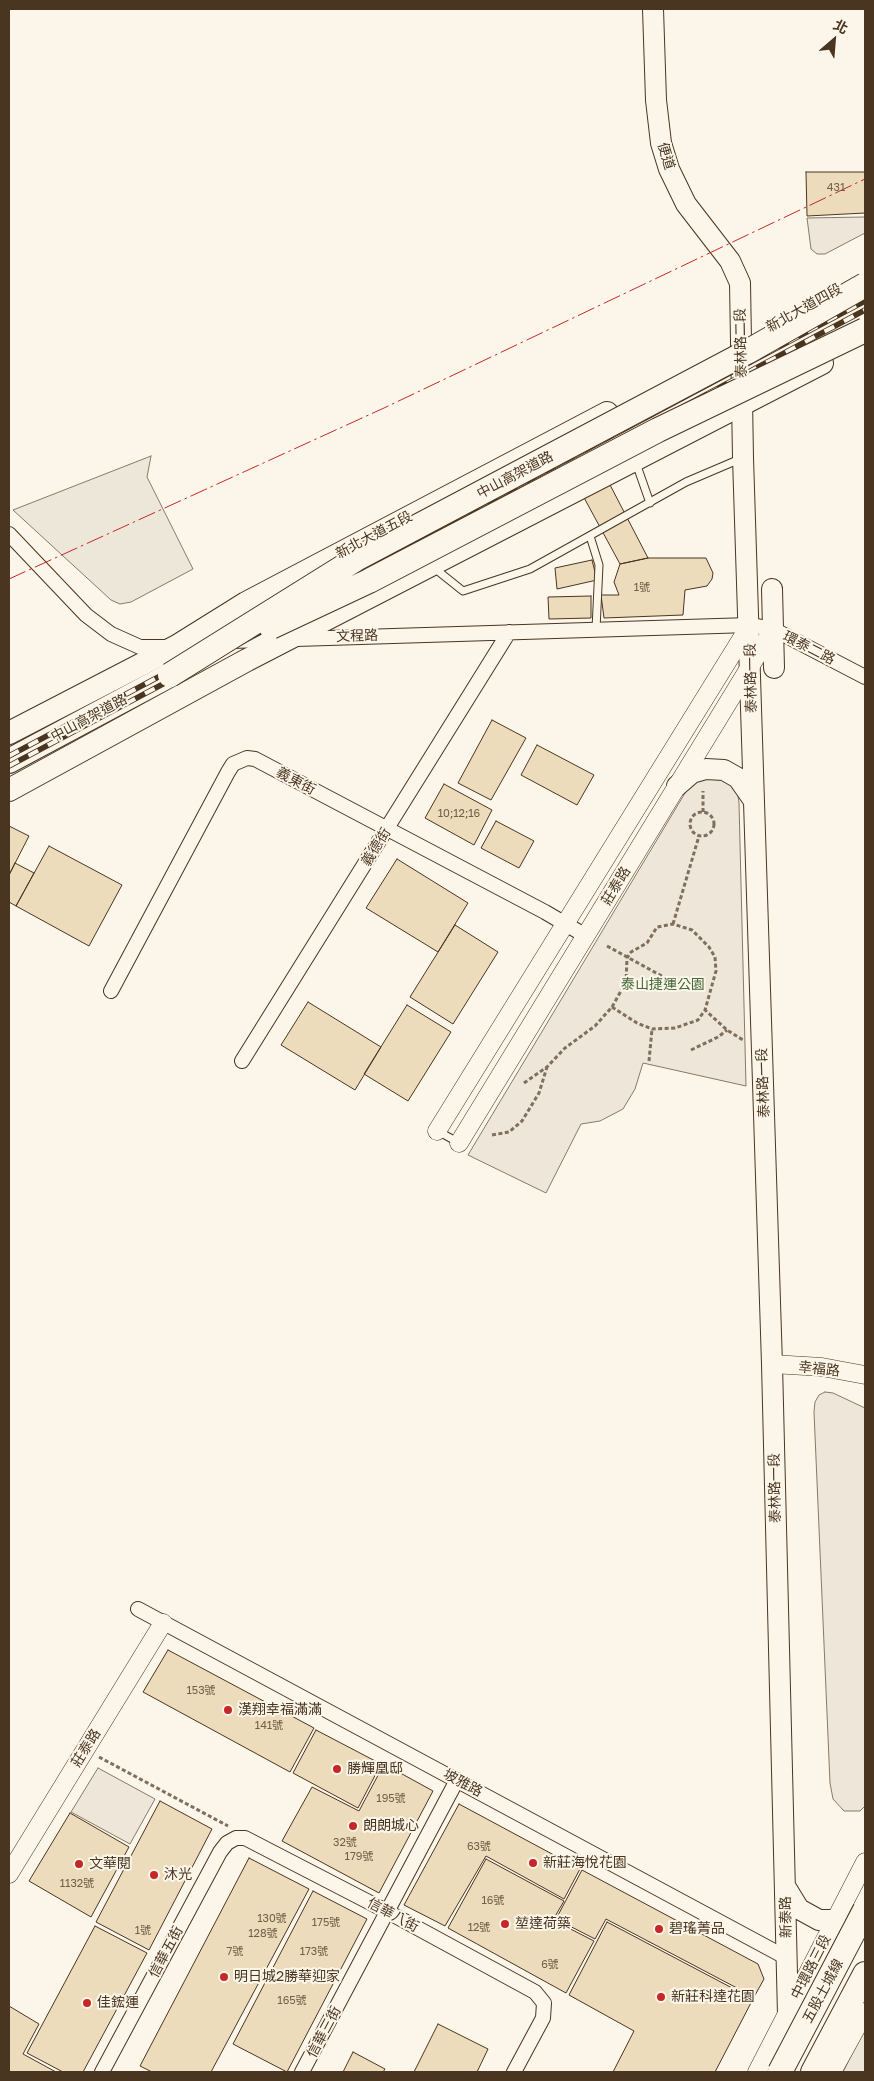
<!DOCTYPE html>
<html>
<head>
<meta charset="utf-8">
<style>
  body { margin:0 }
  #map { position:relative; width:874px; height:2081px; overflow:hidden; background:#fbf6e9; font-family:"Golos Text","Noto Sans TC",sans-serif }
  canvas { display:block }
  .frame { position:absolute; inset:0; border:10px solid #4a3520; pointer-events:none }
  .north { position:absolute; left:809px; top:15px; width:50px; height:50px; -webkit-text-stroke:4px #fbf6e9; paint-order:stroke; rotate:27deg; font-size:14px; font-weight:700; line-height:20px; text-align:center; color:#4a3520 }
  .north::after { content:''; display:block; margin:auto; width:18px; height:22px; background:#4a3520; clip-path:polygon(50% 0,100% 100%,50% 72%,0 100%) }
</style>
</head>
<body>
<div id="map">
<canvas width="874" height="2081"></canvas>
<div class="frame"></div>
<div class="north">北</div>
</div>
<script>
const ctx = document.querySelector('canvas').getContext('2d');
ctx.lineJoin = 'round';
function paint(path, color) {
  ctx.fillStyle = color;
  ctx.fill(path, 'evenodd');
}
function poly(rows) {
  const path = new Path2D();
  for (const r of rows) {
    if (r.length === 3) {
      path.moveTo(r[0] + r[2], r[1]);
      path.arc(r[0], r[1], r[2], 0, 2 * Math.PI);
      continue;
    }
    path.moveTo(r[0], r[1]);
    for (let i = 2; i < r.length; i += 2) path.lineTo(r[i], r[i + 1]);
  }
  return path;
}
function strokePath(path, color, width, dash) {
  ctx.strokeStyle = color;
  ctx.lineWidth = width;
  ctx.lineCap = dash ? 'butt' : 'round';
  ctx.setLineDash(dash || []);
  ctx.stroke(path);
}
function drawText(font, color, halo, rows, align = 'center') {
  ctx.font = font + ' "Golos Text","Noto Sans TC",sans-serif';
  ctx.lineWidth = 4;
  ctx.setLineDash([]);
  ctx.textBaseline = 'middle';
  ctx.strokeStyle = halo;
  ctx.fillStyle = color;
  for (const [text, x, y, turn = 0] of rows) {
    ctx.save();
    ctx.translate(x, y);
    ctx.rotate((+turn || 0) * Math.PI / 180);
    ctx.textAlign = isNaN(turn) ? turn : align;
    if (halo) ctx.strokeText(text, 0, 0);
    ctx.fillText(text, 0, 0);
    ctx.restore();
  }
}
const green = poly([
  [865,217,865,233,825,254,817,254,811,249,807,218,865,217],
  [711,775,726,778,737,789,739,803,746,1086,643,1063,635,1089,623,1109,600,1121,581,1124,546,1193,468,1155,688,788,697,780,711,775],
  [825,1392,833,1393,865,1408,865,1806,860,1811,844,1811,833,1799,830,1783,814,1412,815,1402,819,1395,825,1392],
  [98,1768,155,1799,130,1844,71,1812,98,1768],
  [865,2029,865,2072,843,2072,855,2048,865,2029]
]);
const parking = poly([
  [151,456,147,477,193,569,131,602,120,604,111,600,13,510,151,456]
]);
const building = poly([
  [806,172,865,172,865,213,807,216,806,172],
  [608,481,648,558,620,564,582,494,608,481],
  [648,558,706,558,713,573,712,579,707,586,685,590,683,615,604,618,601,595,619,595,614,582,620,564,648,558],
  [592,560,597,580,557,589,555,568,592,560],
  [591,596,591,618,549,619,548,597,591,596],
  [492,720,526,738,491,800,458,783,492,720],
  [537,745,594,775,577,805,521,775,537,745],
  [444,784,492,810,474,845,425,818,444,784],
  [496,821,534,841,519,868,481,848,496,821],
  [9,826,29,836,9,875,9,826],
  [49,846,122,885,89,946,16,906,49,846],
  [397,859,468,903,438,952,366,908,397,859],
  [15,863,34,873,16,906,9,902,9,875,15,863],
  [455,925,498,952,453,1024,410,997,455,925],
  [308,1002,381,1047,355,1090,281,1045,308,1002],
  [407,1005,451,1032,408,1101,364,1074,407,1005],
  [168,1650,314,1728,290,1772,143,1692,168,1650],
  [316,1730,381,1764,358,1808,293,1773,316,1730],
  [384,1764,433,1791,379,1893,282,1841,312,1787,359,1811,384,1764],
  [160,1801,212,1829,149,1950,96,1922,160,1801],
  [459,1804,580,1869,564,1899,486,1856,445,1926,404,1905,459,1804],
  [70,1813,129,1847,91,1917,29,1881,70,1813],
  [249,1858,309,1889,211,2072,152,2072,140,2066,249,1858],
  [486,1859,564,1901,553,1920,594,1941,566,1993,448,1928,486,1859],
  [582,1870,758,1964,764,1979,754,1997,606,1919,595,1939,556,1919,582,1870],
  [313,1891,367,1919,287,2072,233,2044,313,1891],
  [607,1922,753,1999,715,2072,613,2072,634,2031,569,1995,607,1922],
  [95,1926,147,1953,83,2072,63,2072,27,2053,95,1926],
  [9,2006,39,2024,23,2054,56,2072,9,2072,9,2006],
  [438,2024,488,2049,477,2072,414,2072,438,2024],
  [353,2052,385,2069,383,2072,343,2072,353,2052]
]);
const path = poly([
  [703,812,703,791],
  [702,824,12],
  [673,924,699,836],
  [607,946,682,987],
  [612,1007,637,1023,652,1029,675,1028,698,1020,705,1010,727,1030,743,1040],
  [691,1050,718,1037,727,1030],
  [649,1061,652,1029],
  [524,1083,547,1067,565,1048,595,1026,612,1007,626,982,627,958,631,952,647,943,657,927,673,924,692,930,709,947,715,957,716,971,705,1010],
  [492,1135,509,1132,522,1121,539,1093,547,1067],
  [99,1757,228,1826]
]);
const service = poly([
  [636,463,650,503],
  [590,536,599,565,596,629],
  [433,567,463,591,530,569,686,482,740,459],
  [438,1131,459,1143]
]);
const minor = poly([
  [9,534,86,615,111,634,140,647,169,647],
  [231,641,750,625,773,629,865,677],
  [111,991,228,772,233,764,247,758,255,759,545,912,586,936],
  [242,1061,509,632],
  [138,1609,787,1958],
  [102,2072,220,1852,227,1843,236,1838,245,1838,388,1912,535,1992,544,2003,543,2018,514,2072],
  [302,2072,457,1780]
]);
const tertiary = poly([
  [437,1131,750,625],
  [459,1143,773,629],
  [772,1364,822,1367,865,1375],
  [9,1874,163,1623],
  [757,2072,865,1862],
  [832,2072,865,2012]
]);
const secondary = poly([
  [653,9,656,100,661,143,669,169,686,204,730,261,740,283,743,458,772,1364,789,2055],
  [772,589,774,668],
  [677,786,692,773,706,769,724,770,738,778,754,801],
  [785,1886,799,1909,819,1920,835,1920]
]);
const primary = poly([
  [9,733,177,646,246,603,607,413],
  [9,790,247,660,822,363]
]);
const trunk = poly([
  [742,404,765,359,865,306],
  [9,761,170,675],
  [813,2072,865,1974]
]);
const rail = poly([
  [322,590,865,301],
  [9,756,285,610],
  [9,766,865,310]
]);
const trunkBridge = poly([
  [271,627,369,581,658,430,865,330],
  [170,675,356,559,747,352,865,285],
  [780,2072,865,1910]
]);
const power = poly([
  [9,579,384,408,865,179]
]);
const markers = [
  [228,1710,5,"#c62828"],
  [337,1769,5,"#c62828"],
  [353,1826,5,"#c62828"],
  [533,1863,5,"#c62828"],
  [79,1864,5,"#c62828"],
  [154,1875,5,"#c62828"],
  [505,1924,5,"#c62828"],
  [659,1929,5,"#c62828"],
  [224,1977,5,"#c62828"],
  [661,1997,5,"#c62828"],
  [87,2003,5,"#c62828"]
];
const numberNames = [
  ["431",836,188],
  ["1號",642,588],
  ["10;12;16",459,814],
  ["153號",201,1691],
  ["141號",269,1726],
  ["195號",391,1799],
  ["32號",345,1843],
  ["63號",479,1847],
  ["179號",359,1857],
  ["1132號",77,1884],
  ["16號",493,1901],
  ["130號",272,1919],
  ["175號",326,1923],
  ["12號",479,1928],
  ["1號",143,1931],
  ["128號",263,1934],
  ["7號",235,1952],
  ["173號",314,1952],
  ["6號",550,1965],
  ["165號",292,2001]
];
const streetNames = [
  ["便道",666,156,73],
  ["新北大道四段",804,308,-29],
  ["泰林路二段",741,343,-91],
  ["中山高架道路",515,475,-28],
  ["新北大道五段",374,535,-28],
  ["文程路",357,636,-2],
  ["環泰二路",809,648,27],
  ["泰林路一段",751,678,-91],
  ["中山高架道路",89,718,-28],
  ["義東街",296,781,28],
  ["義德街",376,847,-58],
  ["莊泰路",616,886,-59],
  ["泰林路一段",763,1083,-92],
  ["幸福路",819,1369,6],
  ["泰林路一段",775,1488,-91],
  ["莊泰路",86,1748,-58],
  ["坡雅路",463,1783,28],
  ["信華八街",393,1915,28],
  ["新泰路",786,1917,-91],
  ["信華五街",166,1952,-62],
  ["中環路三段",811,1967,-63],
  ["五股土城線",823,1991,-62],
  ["信華三街",324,2032,-62]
];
const parkNames = [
  ["泰山捷運公園",663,985]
];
const poiNames = [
  ["漢翔幸福滿滿",238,1710],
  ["勝輝凰邸",347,1769],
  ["朗朗城心",363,1826],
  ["新莊海悅花園",543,1863],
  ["文華閱",89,1864],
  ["沐光",164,1875],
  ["堃達荷築",515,1924],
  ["碧瑤菁品",669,1929],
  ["明日城2勝華迎家",234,1977],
  ["新莊科達花園",671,1997],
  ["佳鋐運",97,2003]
];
paint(green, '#ede6d9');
strokePath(green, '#887966', 1);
paint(parking, '#ede7d9');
strokePath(parking, '#887966', 1);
paint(building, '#ecdcbc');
strokePath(building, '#4a3520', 1);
strokePath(service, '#4a3520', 9);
strokePath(minor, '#4a3520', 16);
strokePath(tertiary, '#4a3520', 19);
strokePath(secondary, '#4a3520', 22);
strokePath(primary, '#4a3520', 24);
strokePath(trunk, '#4a3520', 26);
strokePath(path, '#7f6f5c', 3, [4, 2.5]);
strokePath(service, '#fbf6e9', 7);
strokePath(minor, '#fbf6e9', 14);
strokePath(tertiary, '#fbf6e9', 18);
strokePath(secondary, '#fbf6e9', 20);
strokePath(primary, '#fbf6e9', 22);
strokePath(trunk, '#fbf6e9', 24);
strokePath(rail, '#4a3520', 5.5);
strokePath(rail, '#fbf6e9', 4, [11]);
strokePath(trunkBridge, '#4a3520', 26, []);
strokePath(trunkBridge, '#fbf6e9', 24);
strokePath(power, '#c62828', 1, [18, 4, 2.5, 4]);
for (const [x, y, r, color] of markers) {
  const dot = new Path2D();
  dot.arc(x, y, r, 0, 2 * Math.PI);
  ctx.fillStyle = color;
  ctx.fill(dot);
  strokePath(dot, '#fbf6e9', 2);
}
drawText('11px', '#725f47', null, numberNames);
drawText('14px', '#4a3520', '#fbf6e9', streetNames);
drawText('14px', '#436837', '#fbf6e9', parkNames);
drawText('14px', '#4a3520', '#fbf6e9', poiNames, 'left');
</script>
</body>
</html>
